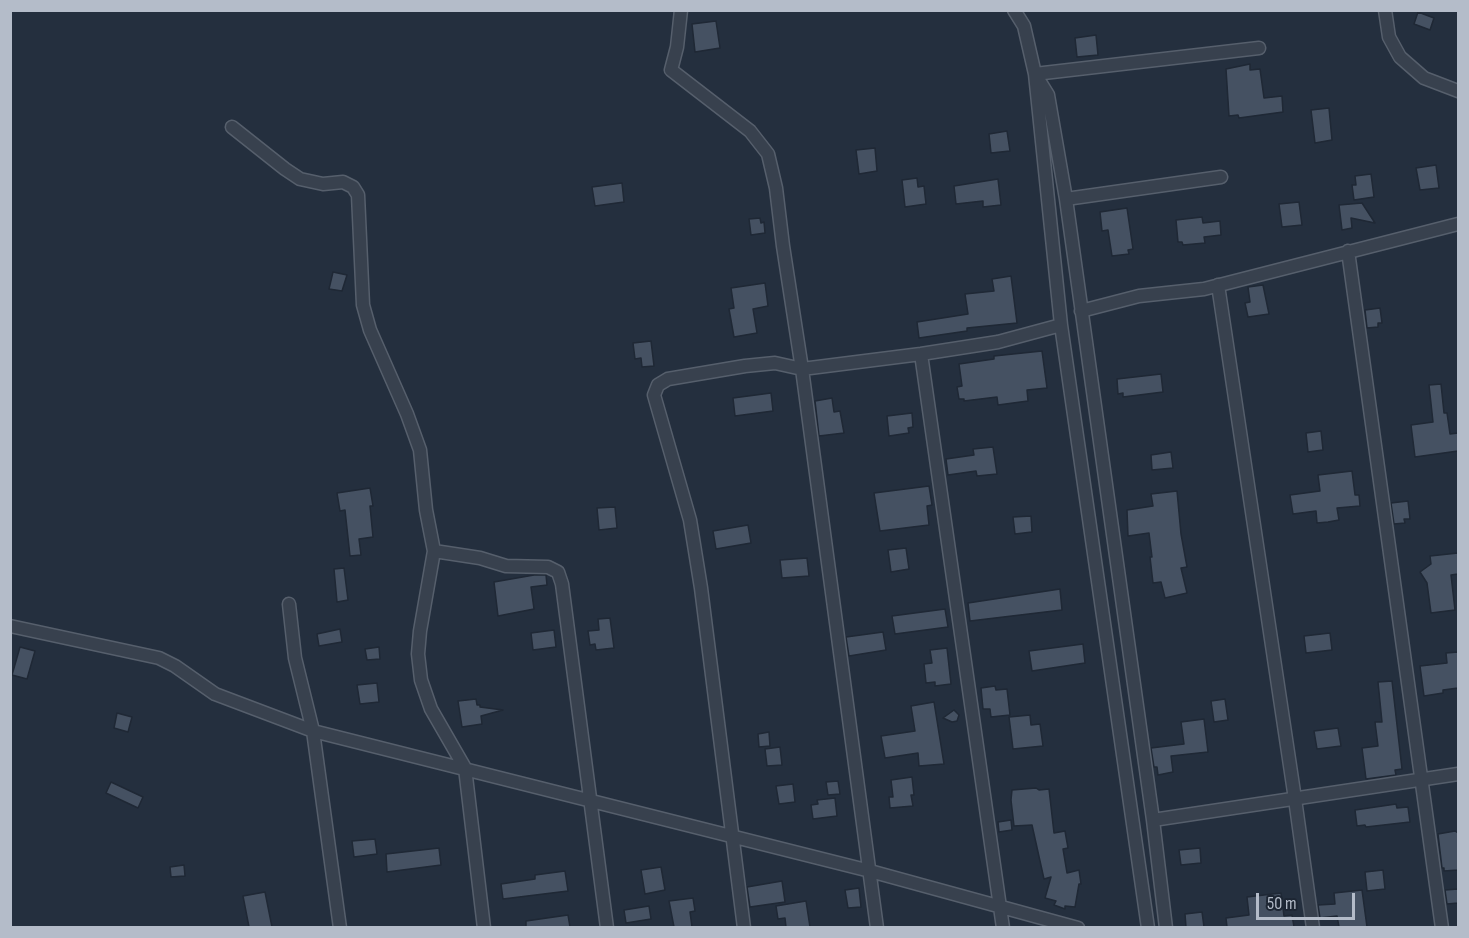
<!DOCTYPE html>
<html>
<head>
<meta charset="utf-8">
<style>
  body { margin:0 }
  #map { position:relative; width:1469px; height:938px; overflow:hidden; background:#242f3e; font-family:"Sofia Sans Condensed",sans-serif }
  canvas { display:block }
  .frame { position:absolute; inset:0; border:12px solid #b4bcc9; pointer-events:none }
  .scale { position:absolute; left:1256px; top:893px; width:99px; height:27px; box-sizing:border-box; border:3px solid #b4bcc9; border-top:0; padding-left:8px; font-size:18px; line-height:21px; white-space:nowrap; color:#b4bcc9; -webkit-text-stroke:4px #1d2633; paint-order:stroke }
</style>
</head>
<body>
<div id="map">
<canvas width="1469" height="938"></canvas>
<div class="frame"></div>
<div class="scale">50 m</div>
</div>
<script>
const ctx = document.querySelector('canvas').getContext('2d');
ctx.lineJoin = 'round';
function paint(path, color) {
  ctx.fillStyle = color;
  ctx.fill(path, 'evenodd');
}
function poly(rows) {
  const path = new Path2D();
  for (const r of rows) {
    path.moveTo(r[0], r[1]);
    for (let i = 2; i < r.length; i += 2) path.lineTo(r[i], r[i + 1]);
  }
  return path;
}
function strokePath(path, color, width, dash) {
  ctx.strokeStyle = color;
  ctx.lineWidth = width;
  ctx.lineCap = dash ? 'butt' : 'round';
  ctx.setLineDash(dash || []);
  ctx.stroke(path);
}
const building = poly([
  [1418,12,1434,18,1430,30,1414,24,1418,12],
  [716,21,720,48,695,52,692,24,716,21],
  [1096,35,1098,55,1077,57,1075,38,1096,35],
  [1250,64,1250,70,1260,69,1264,98,1282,96,1283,112,1239,118,1238,115,1229,116,1226,69,1250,64],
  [1329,108,1332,140,1315,143,1311,110,1329,108],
  [1007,131,1010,151,991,153,989,134,1007,131],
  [875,148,877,171,859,174,856,150,875,148],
  [1436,165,1439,188,1420,190,1416,168,1436,165],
  [1371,174,1374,197,1354,200,1352,185,1356,185,1355,176,1371,174],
  [917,178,918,187,924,186,926,204,905,207,902,180,917,178],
  [998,179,1001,205,983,207,983,201,956,204,954,186,998,179],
  [622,183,624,202,595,206,592,187,622,183],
  [1299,202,1302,225,1282,227,1279,204,1299,202],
  [1362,203,1375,223,1351,218,1352,228,1342,230,1339,205,1362,203],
  [1127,208,1133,249,1128,250,1129,254,1112,256,1108,230,1102,231,1100,212,1127,208],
  [1202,217,1203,223,1220,221,1221,235,1204,237,1205,243,1183,245,1182,242,1178,242,1176,220,1202,217],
  [760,218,761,223,764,222,765,233,751,235,749,219,760,218],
  [333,272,347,275,342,291,329,289,333,272],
  [1011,276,1017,323,967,328,967,331,919,338,917,322,968,314,965,294,994,291,992,279,1011,276],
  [765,283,768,306,753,309,757,333,734,337,729,309,734,308,731,288,765,283],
  [1263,285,1269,314,1248,317,1245,303,1250,302,1248,287,1263,285],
  [1380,308,1382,323,1378,323,1378,327,1367,328,1365,310,1380,308],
  [651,341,654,366,642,367,641,358,635,359,633,343,651,341],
  [1042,351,1047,388,1027,390,1028,401,998,405,997,397,964,401,964,399,959,399,957,387,962,386,959,364,994,359,994,356,1042,351],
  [1161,374,1163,392,1123,397,1123,393,1118,394,1117,379,1161,374],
  [1441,384,1444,413,1447,413,1450,434,1458,433,1458,451,1415,457,1411,425,1433,422,1429,385,1441,384],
  [771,393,773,411,735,416,733,398,771,393],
  [832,398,834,412,840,411,844,433,819,436,815,401,832,398],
  [912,413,913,427,908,428,909,433,889,436,887,416,912,413],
  [1321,431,1323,450,1308,452,1306,433,1321,431],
  [993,447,997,474,977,476,976,471,948,475,946,459,974,455,973,449,993,447],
  [1171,452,1173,468,1152,470,1151,455,1171,452],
  [1352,471,1355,495,1359,495,1360,506,1337,508,1339,520,1328,522,1317,523,1316,511,1293,514,1290,495,1320,491,1318,475,1352,471],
  [929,486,932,505,927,506,929,525,880,531,874,493,929,486],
  [370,488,373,506,370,506,373,537,359,539,361,555,350,556,345,510,340,511,337,493,370,488],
  [1177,491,1181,534,1187,567,1181,568,1187,593,1165,598,1161,582,1153,583,1150,557,1152,557,1149,533,1128,536,1127,510,1153,506,1151,494,1177,491],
  [1408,501,1410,519,1404,519,1405,523,1394,524,1391,503,1408,501],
  [615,507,617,528,599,530,597,508,615,507],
  [1031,516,1032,532,1015,534,1013,517,1031,516],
  [748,525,751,543,716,549,713,531,748,525],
  [906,548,909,569,891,572,888,550,906,548],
  [1458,553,1458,574,1451,575,1455,610,1431,613,1427,583,1420,572,1431,564,1430,556,1458,553],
  [807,558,809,576,782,578,780,560,807,558],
  [344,568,348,600,337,602,334,569,344,568],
  [534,575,546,575,547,585,531,587,534,609,498,616,494,582,534,575],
  [1060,589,1062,610,970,621,968,603,1060,589],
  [945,609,948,627,895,634,892,616,945,609],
  [610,618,614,648,596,650,595,644,590,645,588,631,599,630,598,619,610,618],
  [340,629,342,642,319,646,317,634,340,629],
  [554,630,556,647,533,650,531,633,554,630],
  [883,632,886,650,849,656,846,637,883,632],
  [1330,633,1332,650,1306,653,1304,636,1330,633],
  [1083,644,1085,663,1032,671,1029,651,1083,644],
  [20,647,35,651,27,679,12,675,20,647],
  [379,647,380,659,367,660,365,649,379,647],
  [947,648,951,684,935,686,935,682,926,683,924,664,932,663,930,650,947,648],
  [1458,652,1458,688,1443,690,1443,693,1424,696,1420,666,1447,663,1446,653,1458,652],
  [1392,681,1402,769,1395,770,1396,775,1366,779,1362,748,1378,746,1375,722,1382,722,1378,682,1392,681],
  [377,683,379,702,360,704,357,685,377,683],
  [995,686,996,690,1007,689,1010,715,991,717,990,709,983,709,981,688,995,686],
  [476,699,477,705,480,705,480,707,503,710,481,716,482,724,462,727,458,701,476,699],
  [1225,699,1228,720,1214,722,1211,701,1225,699],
  [934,702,944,764,919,766,918,753,885,758,881,736,915,731,911,706,934,702],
  [954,710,959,715,957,721,952,722,943,718,954,710],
  [117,713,132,717,128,732,114,728,117,713],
  [1030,715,1031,725,1040,724,1043,746,1013,749,1009,717,1030,715],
  [1204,719,1208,752,1171,756,1173,772,1158,775,1157,767,1154,767,1151,748,1184,744,1181,722,1204,719],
  [1338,728,1341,746,1317,749,1314,731,1338,728],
  [769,732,770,746,759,747,758,734,769,732],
  [780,747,782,765,767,766,765,749,780,747],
  [912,777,914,795,911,795,913,806,890,808,889,797,893,797,891,780,912,777],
  [838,781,840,794,828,795,826,782,838,781],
  [111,782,143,797,138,808,106,793,111,782],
  [793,784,795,802,779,804,776,786,793,784],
  [1036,788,1039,790,1049,789,1054,833,1065,831,1068,848,1063,849,1067,873,1079,870,1081,884,1079,884,1075,907,1065,906,1065,909,1054,905,1056,901,1045,898,1051,877,1044,879,1032,825,1014,826,1011,800,1012,790,1036,788],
  [835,798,837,816,813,819,811,805,818,804,817,800,835,798],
  [1396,804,1397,808,1408,807,1410,822,1366,827,1365,825,1357,826,1355,810,1396,804],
  [1011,820,1012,830,999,832,998,822,1011,820],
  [1455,831,1458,833,1458,870,1444,871,1444,868,1442,868,1438,834,1455,831],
  [375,839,377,854,354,857,352,841,375,839],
  [439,848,441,865,387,872,386,854,439,848],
  [1200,848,1201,863,1181,865,1179,850,1200,848],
  [184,865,185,876,171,877,170,867,184,865],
  [661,867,665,890,645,894,641,870,661,867],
  [1383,870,1385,889,1367,891,1365,872,1383,870],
  [565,871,568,891,503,899,501,884,535,879,535,875,565,871],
  [782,881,785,902,750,907,747,887,782,881],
  [859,888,861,907,848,908,845,890,859,888],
  [1458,889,1458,903,1447,904,1445,890,1458,889],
  [1362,890,1367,927,1339,927,1337,916,1320,918,1318,905,1335,904,1334,893,1362,890],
  [265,892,272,927,249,927,243,896,265,892],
  [1281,893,1284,916,1292,915,1294,927,1227,927,1226,918,1249,915,1247,897,1281,893],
  [693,898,695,911,690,912,692,927,674,927,669,901,693,898],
  [806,901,810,927,786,927,785,918,778,919,776,906,806,901],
  [649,906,651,919,626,923,624,910,649,906],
  [1202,912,1204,927,1186,927,1185,914,1202,912],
  [568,915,570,927,526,927,526,921,568,915]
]);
const street = poly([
  [681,10,677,47,671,70,750,131,768,154,776,188,783,246,802,369,877,928],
  [1014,10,1024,26,1035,74,1048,95,1066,199,1153,820,1166,928],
  [1385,10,1389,37,1400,57,1424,78,1458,91],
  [232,127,285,169,300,179,323,184,343,182,353,187,358,195,363,305,370,330,407,414,420,450,426,510,434,551,420,631,418,654,421,680,431,709,465,768,484,928],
  [1066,199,1221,177],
  [1348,251,1442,928],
  [1218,285,1295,799,1313,928],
  [1081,311,1139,296,1204,289,1458,224],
  [921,354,1003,928],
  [434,551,480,558,506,566,548,567,558,572,562,584,607,928],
  [289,604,295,658,313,731,340,928],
  [10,626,159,658,175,666,215,694,313,731,870,871,1078,928],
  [1153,820,1458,774],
  [744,928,701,588,690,520,654,395,658,385,668,379,745,366,775,363,802,369,921,354,998,342,1061,325],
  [1148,928,1061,325,1035,74,1259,48]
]);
paint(building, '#455162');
strokePath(building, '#1f2835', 1.5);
strokePath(street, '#565f6c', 15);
strokePath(street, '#38414e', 12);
</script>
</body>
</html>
